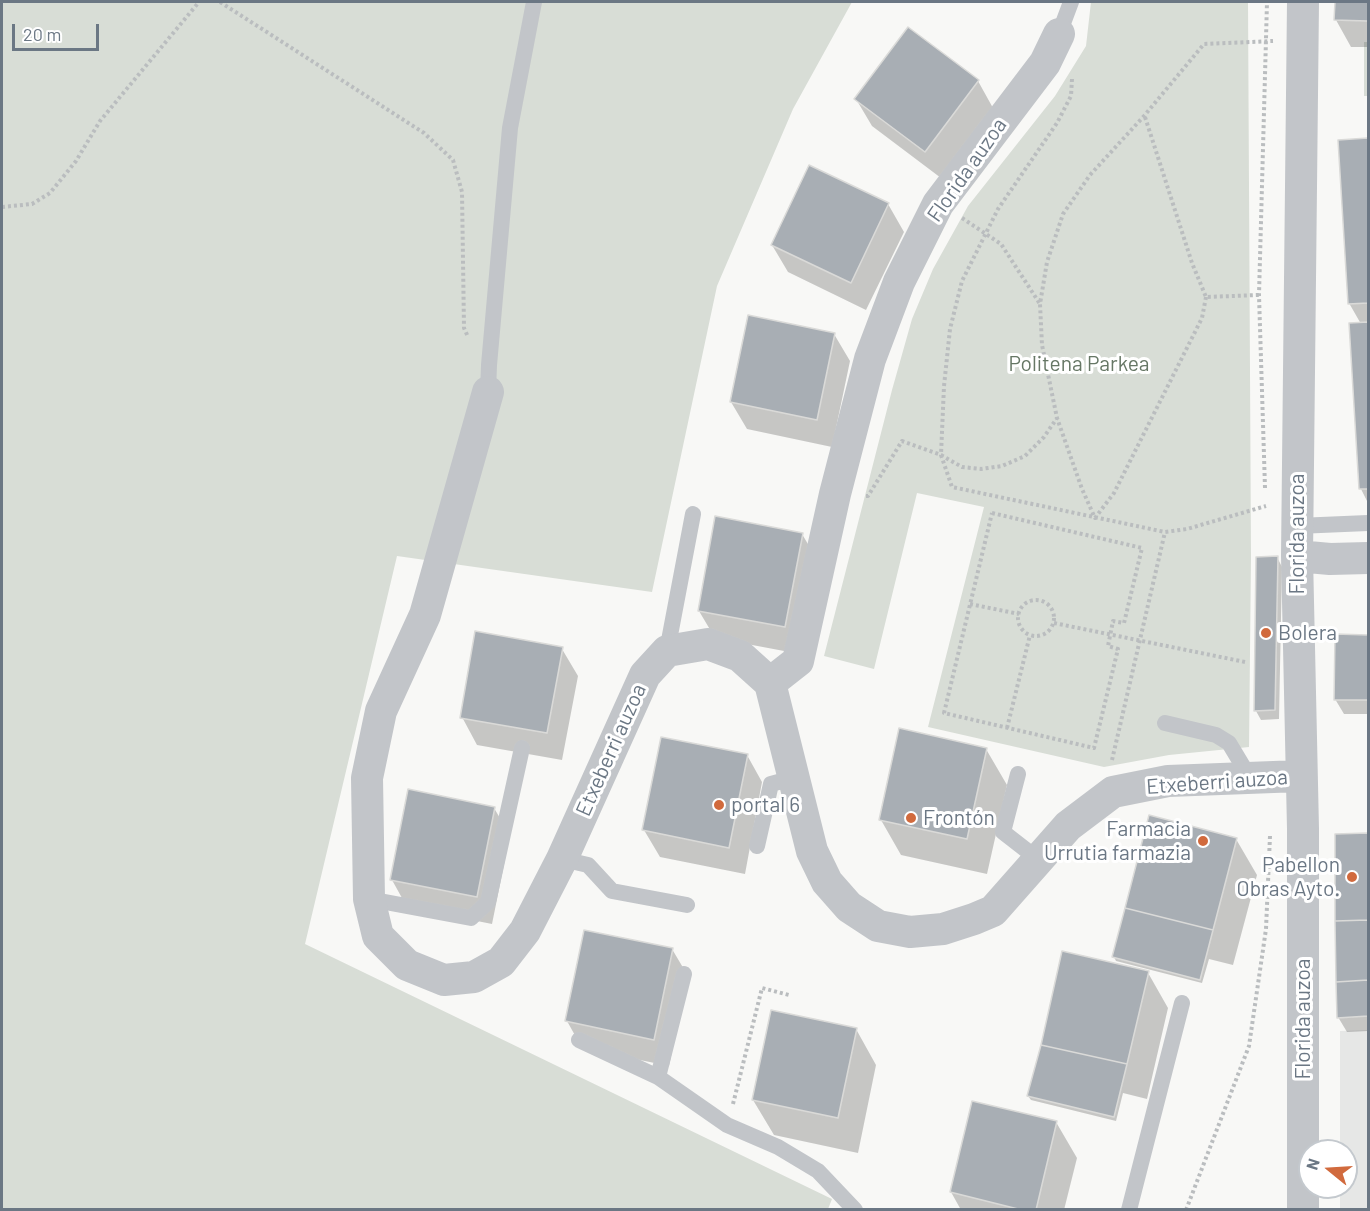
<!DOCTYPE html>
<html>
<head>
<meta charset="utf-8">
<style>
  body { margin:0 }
  #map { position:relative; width:1370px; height:1211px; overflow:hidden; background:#f8f8f6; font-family:Barlow,sans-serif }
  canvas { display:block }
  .frame { position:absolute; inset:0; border:3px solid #6b7784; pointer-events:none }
  .north { position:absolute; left:1298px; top:1139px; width:60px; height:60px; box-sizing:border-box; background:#fff; border:2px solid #c4c9ce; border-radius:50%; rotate:288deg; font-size:16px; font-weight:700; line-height:24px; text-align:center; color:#6b7784 }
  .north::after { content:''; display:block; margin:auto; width:21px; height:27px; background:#d16a3d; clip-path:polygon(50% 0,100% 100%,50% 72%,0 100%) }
  .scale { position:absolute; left:12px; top:24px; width:87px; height:27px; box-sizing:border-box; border:3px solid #6b7784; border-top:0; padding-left:8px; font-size:18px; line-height:21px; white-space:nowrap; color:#6b7784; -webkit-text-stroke:4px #fff; paint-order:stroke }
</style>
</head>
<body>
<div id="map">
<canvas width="1370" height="1211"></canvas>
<div class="frame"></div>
<div class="north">N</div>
<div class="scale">20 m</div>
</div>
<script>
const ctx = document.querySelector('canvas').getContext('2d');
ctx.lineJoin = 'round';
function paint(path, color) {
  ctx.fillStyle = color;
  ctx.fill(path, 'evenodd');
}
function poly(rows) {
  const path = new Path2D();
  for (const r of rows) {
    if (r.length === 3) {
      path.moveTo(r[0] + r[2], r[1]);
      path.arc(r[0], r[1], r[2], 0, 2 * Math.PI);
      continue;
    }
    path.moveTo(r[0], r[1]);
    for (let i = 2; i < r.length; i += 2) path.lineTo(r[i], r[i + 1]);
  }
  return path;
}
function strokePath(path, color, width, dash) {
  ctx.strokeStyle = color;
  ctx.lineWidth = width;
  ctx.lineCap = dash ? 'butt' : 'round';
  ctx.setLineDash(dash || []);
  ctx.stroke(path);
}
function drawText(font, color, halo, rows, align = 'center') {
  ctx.font = font + ' Barlow,sans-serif';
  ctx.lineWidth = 6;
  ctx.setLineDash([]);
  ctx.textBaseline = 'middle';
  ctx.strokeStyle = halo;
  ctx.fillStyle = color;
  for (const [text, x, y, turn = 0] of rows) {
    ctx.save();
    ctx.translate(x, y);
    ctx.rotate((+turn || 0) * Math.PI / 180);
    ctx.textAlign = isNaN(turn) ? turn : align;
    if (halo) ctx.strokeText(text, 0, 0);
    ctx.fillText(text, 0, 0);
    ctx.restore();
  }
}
const built = poly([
  [1368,1030,1368,1209,1340,1209,1340,1187,1346,1187,1346,1151,1340,1151,1340,1031]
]);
const green = poly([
  [2,2,852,2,793,109,717,286,652,592,397,556,305,944,832,1199,828,1209,2,1209],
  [1091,2,1248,2,1251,557,1249,747,1169,755,1104,767,928,727,984,507,917,493,874,669,824,656,892,390,912,319,933,269,968,206,1055,96,1086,46],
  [1368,42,1368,96,1364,96,1364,42]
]);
const shadow = poly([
  [1336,2,1368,2,1368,47,1351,47,1336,20],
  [978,81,993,108,941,178,872,126,856,99],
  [1368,139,1368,503,1361,489,1361,324,1349,303,1339,141],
  [888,204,904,232,866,310,788,272,772,245],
  [834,334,850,361,832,447,747,429,731,402],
  [802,534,818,561,800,654,715,638,699,611],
  [1277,557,1282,567,1279,719,1261,720,1256,711,1257,558],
  [1337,636,1368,636,1368,714,1344,714,1335,699],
  [562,649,578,676,562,760,477,745,462,717],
  [986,749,1007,785,987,874,901,855,881,820],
  [747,755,762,782,745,874,660,857,644,830],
  [494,808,510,835,492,924,407,907,392,880],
  [1368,834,1368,1031,1347,1032,1338,1017,1337,835],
  [1236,839,1257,875,1233,965,1209,959,1202,983,1116,961,1114,957],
  [672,949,688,976,669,1066,582,1048,567,1021],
  [1147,971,1168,1008,1147,1099,1123,1093,1116,1121,1031,1100,1028,1096],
  [856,1029,876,1065,858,1153,774,1135,753,1100],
  [1056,1122,1077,1158,1064,1210,961,1210,951,1192]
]);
const building = poly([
  [1335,2,1368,2,1368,21,1334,20,1335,2],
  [908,27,979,80,925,152,854,99,908,27],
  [1368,138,1368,303,1348,304,1338,140,1368,138],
  [809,165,889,203,851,283,771,245,809,165],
  [748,315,835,333,817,420,730,402,748,315],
  [1368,322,1368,489,1359,489,1349,323,1368,322],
  [715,516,803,533,785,627,698,611,715,516],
  [1278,556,1275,710,1254,711,1256,557,1278,556],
  [475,631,563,647,547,733,460,718,475,631],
  [1335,634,1368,635,1368,700,1334,700,1335,634],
  [899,728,987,748,967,839,879,820,899,728],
  [661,737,748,754,729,848,642,830,661,737],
  [408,789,495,807,477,897,390,880,408,789],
  [1149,815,1237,838,1213,930,1125,908,1149,815],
  [1368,833,1368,920,1335,921,1335,834,1368,833],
  [1125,908,1213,930,1200,980,1112,957,1125,908],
  [1368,920,1368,980,1336,982,1335,921,1368,920],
  [584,930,673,948,654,1040,565,1021,584,930],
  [1062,951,1149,971,1127,1064,1041,1045,1062,951],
  [1368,980,1368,1016,1337,1018,1336,982,1368,980],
  [771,1010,857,1028,838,1118,752,1100,771,1010],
  [1041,1045,1127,1064,1114,1117,1027,1096,1041,1045],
  [972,1101,1057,1121,1036,1210,1022,1210,950,1192,972,1101]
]);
const path = poly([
  [220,2,424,133,453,160,462,192,464,328,468,337],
  [1072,79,1071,96,1057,123,998,209,962,281,950,329,944,386,941,455,952,487,1165,532,1187,529,1266,506],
  [1145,117,1192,263,1206,297,1259,295],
  [2,207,32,204,50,193,76,161,100,121,199,2],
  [962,218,1001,244,1040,304],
  [1206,297,1202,318,1114,493,1095,518,1082,489,1057,418,1042,345,1040,304,1047,262,1063,214,1090,175,1144,116,1204,44,1273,41],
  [1265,488,1259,295,1267,2],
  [866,496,868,496,902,441,941,455,962,467,981,469,1002,466,1025,456,1044,437,1057,418],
  [992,513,1142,548,1124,623,1113,621,1108,646,1118,649,1094,748,944,713,992,513],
  [1036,618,18],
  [970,604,1019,614],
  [1054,623,1245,662],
  [1007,728,1030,635],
  [1112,760,1165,532],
  [733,1104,762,988,789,995],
  [1186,1210,1249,1046,1266,929,1270,836]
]);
const lane = poly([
  [1059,34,1071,2],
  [488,392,489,365,510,128,534,2],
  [1297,526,1368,523],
  [667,651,693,514],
  [1165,723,1216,735,1229,743,1250,778],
  [1018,774,1003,832,1039,860],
  [757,846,771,784,793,778],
  [562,859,588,865,612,891,687,905],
  [369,899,471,918,488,902,522,748],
  [579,1040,658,1077,727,1125,778,1147,818,1171,855,1210],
  [658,1077,684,974],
  [1129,1210,1182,1003]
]);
const street = poly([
  [1303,2,1297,556,1303,829,1303,1210],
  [488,392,425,615,381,711,367,778,369,899,378,936,407,965,444,980,474,977,501,962,525,931,562,859,645,675,667,651,708,644,740,656,770,683,812,851,827,882,849,907,878,926,910,932,943,929,974,919,993,911,1068,826,1113,792,1168,781,1300,776],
  [1297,556,1330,559,1368,558],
  [770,683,798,661,835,494,870,359,899,282,938,204,1045,63,1059,34]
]);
const markers = [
  [1266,633,6,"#d16a3d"],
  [719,805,6,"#d16a3d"],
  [911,818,6,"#d16a3d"],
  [1203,841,6,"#d16a3d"],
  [1352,877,6,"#d16a3d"]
];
const streetNames = [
  ["Florida auzoa",967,170,-55],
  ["Florida auzoa",1297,534,-90],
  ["Etxeberri auzoa",611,750,-66],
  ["Etxeberri auzoa",1217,782,-4],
  ["Florida auzoa",1303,1019,-90]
];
const parkNames = [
  ["Politena Parkea",1079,364]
];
const poiNames = [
  ["Bolera",1278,633],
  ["portal 6",731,805],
  ["Frontón",923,818],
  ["Farmacia",1191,829,"right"],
  ["Urrutia farmazia",1191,853,"right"],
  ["Pabellon",1340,865,"right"],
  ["Obras Ayto.",1340,889,"right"]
];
paint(built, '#e6e7e6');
paint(green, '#d8ddd6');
paint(shadow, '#0003');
paint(building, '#a8aeb4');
strokePath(building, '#dadad8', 1.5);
strokePath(path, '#babdbf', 4, [3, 3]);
strokePath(lane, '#c2c5c9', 16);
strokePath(street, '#c2c5c9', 32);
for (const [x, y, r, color] of markers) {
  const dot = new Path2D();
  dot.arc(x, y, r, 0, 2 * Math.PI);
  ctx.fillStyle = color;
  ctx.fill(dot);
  strokePath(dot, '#fff', 2);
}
drawText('21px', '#6b7784', '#fff', streetNames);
drawText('21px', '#667765', '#fff', parkNames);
drawText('21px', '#6b7784', '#fff', poiNames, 'left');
</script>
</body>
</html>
